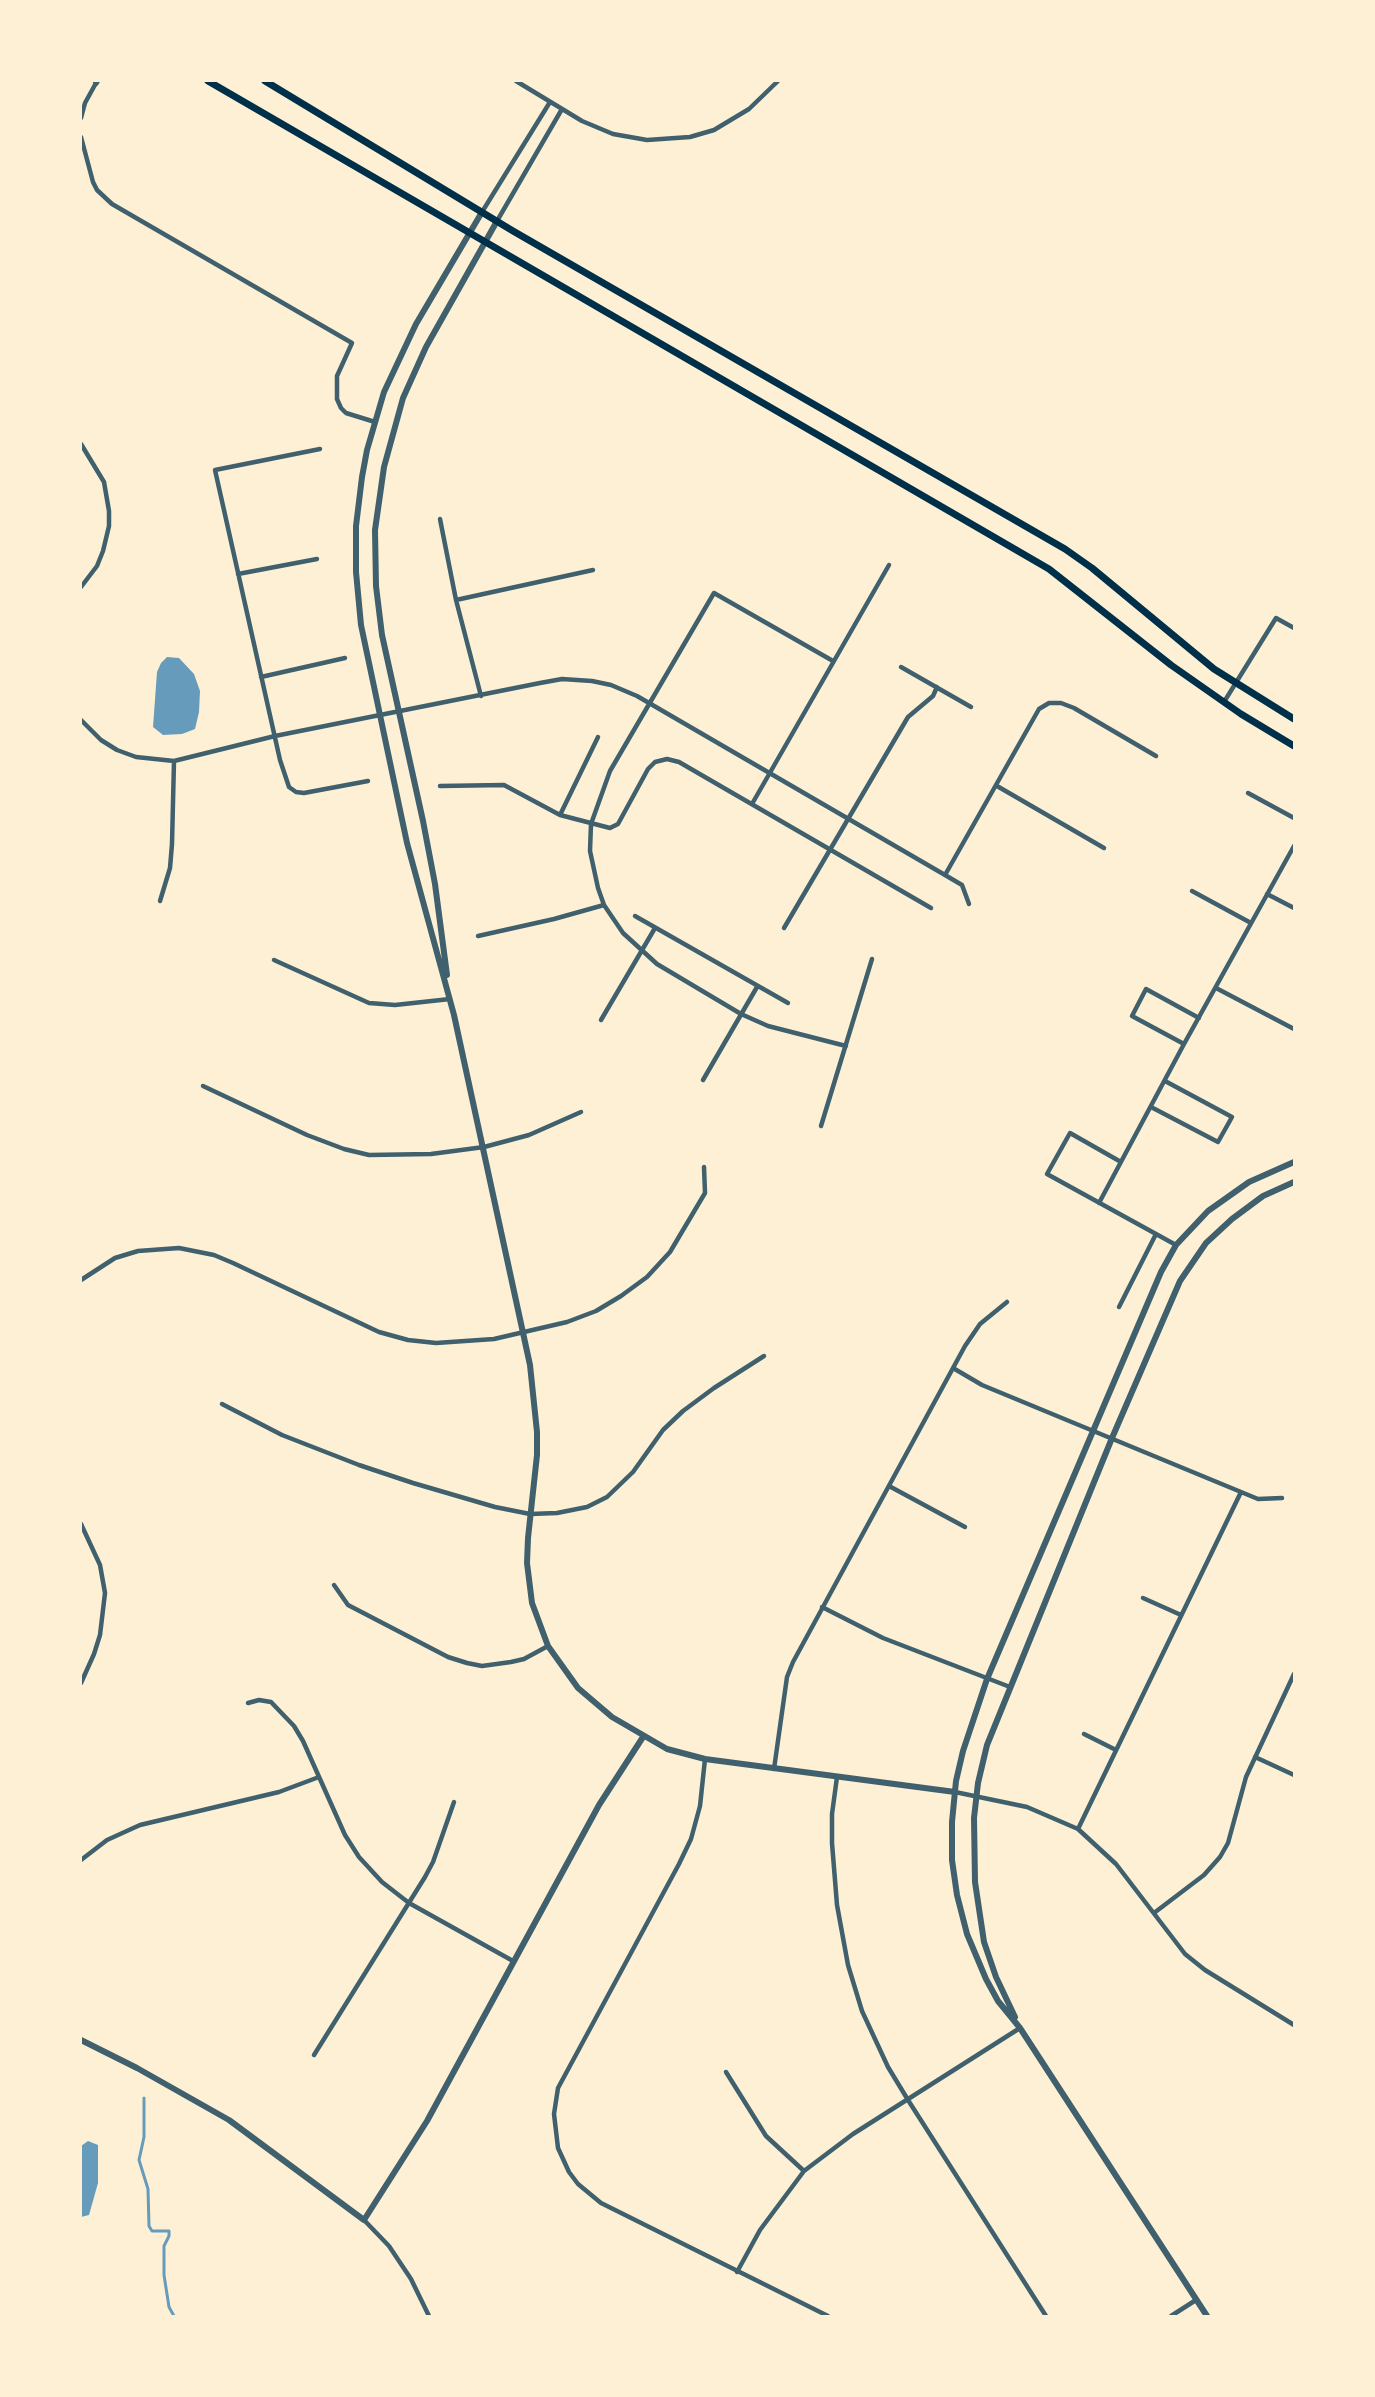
<!DOCTYPE html>
<html>
<head>
<meta charset="utf-8">
<style>
  body { margin:0 }
  #map { position:relative; width:1375px; height:2397px; overflow:hidden; background:#fdf0d5; font-family:Inter,sans-serif }
  canvas { display:block }
  .frame { position:absolute; inset:0; border:82px solid #fdf0d5; pointer-events:none }
</style>
</head>
<body>
<div id="map">
<canvas width="1375" height="2397"></canvas>
<div class="frame"></div>
</div>
<script>
const ctx = document.querySelector('canvas').getContext('2d');
ctx.lineJoin = 'round';
function paint(path, color) {
  ctx.fillStyle = color;
  ctx.fill(path, 'evenodd');
}
function poly(rows) {
  const path = new Path2D();
  for (const r of rows) {
    path.moveTo(r[0], r[1]);
    for (let i = 2; i < r.length; i += 2) path.lineTo(r[i], r[i + 1]);
  }
  return path;
}
function strokePath(path, color, width, dash) {
  ctx.strokeStyle = color;
  ctx.lineWidth = width;
  ctx.lineCap = dash ? 'butt' : 'round';
  ctx.setLineDash(dash || []);
  ctx.stroke(path);
}
const water = poly([
  [167,657,179,658,194,674,200,691,199,712,195,729,182,734,163,735,153,727,157,672,161,663],
  [88,2141,98,2145,98,2183,89,2215,81,2217,81,2146]
]);
const stream = poly([
  [144,2098,144,2137,139,2160,148,2189,149,2226,152,2231,169,2231,169,2236,164,2246,164,2275,169,2307,174,2316]
]);
const minor = poly([
  [516,81,582,121,613,134,647,140,690,137,714,130,749,109,778,81],
  [81,118,85,103,96,83],
  [81,137,93,182,97,190,112,204,352,343,337,376,337,399,341,408,346,413,375,422],
  [482,212,550,102],
  [497,221,562,109],
  [81,444,104,482,109,511,109,526,103,551,97,566,81,587],
  [320,449,215,470,280,760,289,787,296,792,304,793,368,781],
  [440,519,456,600,481,696],
  [238,574,317,559],
  [456,600,593,570],
  [833,661,714,593,610,771,591,824,590,851,598,888,604,905,623,933,657,964,741,1014,768,1026,846,1046],
  [901,667,971,707],
  [261,677,345,658],
  [1224,702,1276,618,1294,628],
  [81,720,101,740,117,750,136,757,174,761,275,736,540,683,562,679,592,681,611,685,637,696,945,875,962,885,969,904],
  [440,786,504,785,560,815,610,828,618,824,648,769,655,762,667,759,679,762,931,908],
  [997,786,1104,848],
  [1248,793,1294,818],
  [752,804,889,565],
  [560,815,598,737],
  [945,875,1039,709,1049,703,1061,703,1074,708,1156,756],
  [1192,891,1251,923],
  [1267,894,1294,908],
  [160,901,170,868,172,844,174,761],
  [635,916,788,1003],
  [784,928,908,717,933,696,937,687],
  [478,936,554,919,604,905],
  [274,960,369,1003,395,1005,450,999],
  [1216,988,1294,1029],
  [601,1020,655,928],
  [1184,1044,1132,1016,1146,989,1199,1018],
  [703,1080,757,987],
  [203,1086,307,1135,344,1149,369,1155,431,1154,484,1147,529,1135,581,1112],
  [1151,1107,1218,1142,1232,1117,1165,1081],
  [821,1126,872,959],
  [1121,1162,1070,1133,1047,1174,1176,1245],
  [1099,1203,1184,1044,1294,846],
  [81,1280,115,1258,138,1251,179,1248,214,1255,233,1263,379,1332,408,1340,436,1343,494,1339,567,1322,596,1311,621,1296,647,1277,670,1252,705,1193,704,1167],
  [1119,1307,1156,1234],
  [953,1368,982,1385,1258,1499,1282,1498],
  [222,1404,282,1435,359,1465,413,1483,495,1507,530,1514,557,1513,587,1507,607,1497,633,1472,663,1430,683,1411,714,1388,764,1356],
  [889,1486,965,1527],
  [81,1524,100,1565,105,1593,100,1635,94,1654,81,1683],
  [334,1585,348,1605,448,1657,467,1663,482,1666,511,1662,524,1659,548,1646],
  [1143,1598,1181,1615],
  [822,1607,883,1638,1010,1687],
  [248,1703,259,1700,271,1702,294,1726,303,1741,345,1835,359,1857,382,1882,409,1903,513,1961],
  [1084,1734,1116,1750],
  [1255,1757,1294,1775],
  [705,1759,700,1806,691,1839,679,1864,558,2088,554,2114,558,2148,569,2172,578,2184,601,2203,828,2316],
  [774,1769,787,1677,793,1662,965,1346,980,1324,1007,1302],
  [837,1777,832,1814,832,1843,837,1905,848,1965,862,2011,888,2067,908,2100,1046,2316],
  [955,1792,1027,1807,1078,1829,1116,1864,1185,1954,1205,1970,1294,2025],
  [1078,1829,1241,1492],
  [81,1860,107,1840,140,1825,279,1792,319,1777],
  [1154,1913,1204,1875,1220,1857,1228,1843,1246,1777,1294,1674],
  [314,2055,425,1877,433,1862,454,1802],
  [726,2072,766,2136,804,2171],
  [364,2220,389,2246,411,2279,429,2316],
  [737,2272,760,2230,804,2171,853,2134,1020,2028],
  [1171,2316,1196,2300]
]);
const tertiary = poly([
  [96,83,97,81],
  [482,212,416,324,384,392,367,450,362,477,356,526,356,572,361,625,407,843,454,1015,530,1365,537,1432,537,1455,528,1538,527,1563,532,1603,548,1646,578,1688,612,1717,667,1749,705,1759,955,1792],
  [447,975,435,884,423,821,382,635,376,586,375,530,384,467,403,398,426,347,497,221],
  [1015,2017,996,1977,984,1942,975,1882,974,1818,978,1783,987,1745,1112,1438,1180,1281,1206,1243,1232,1219,1263,1196,1294,1182],
  [81,2040,137,2068,229,2120,364,2220,427,2121,599,1805,643,1737],
  [1207,2316,1020,2028,998,2001,986,1979,967,1934,957,1895,952,1860,952,1822,956,1781,963,1751,987,1679,1161,1272,1176,1245,1208,1211,1249,1182,1294,1162]
]);
const secondary = poly([
  [208,81,1049,569,1171,665,1241,714,1294,746],
  [265,81,513,231,1065,549,1092,568,1214,669,1294,719]
]);
paint(water, '#669bbc');
strokePath(stream, '#669bbc', 3);
strokePath(minor, '#3f606c', 4.5);
strokePath(tertiary, '#3f606c', 6);
strokePath(secondary, '#003049', 7);
</script>
</body>
</html>
